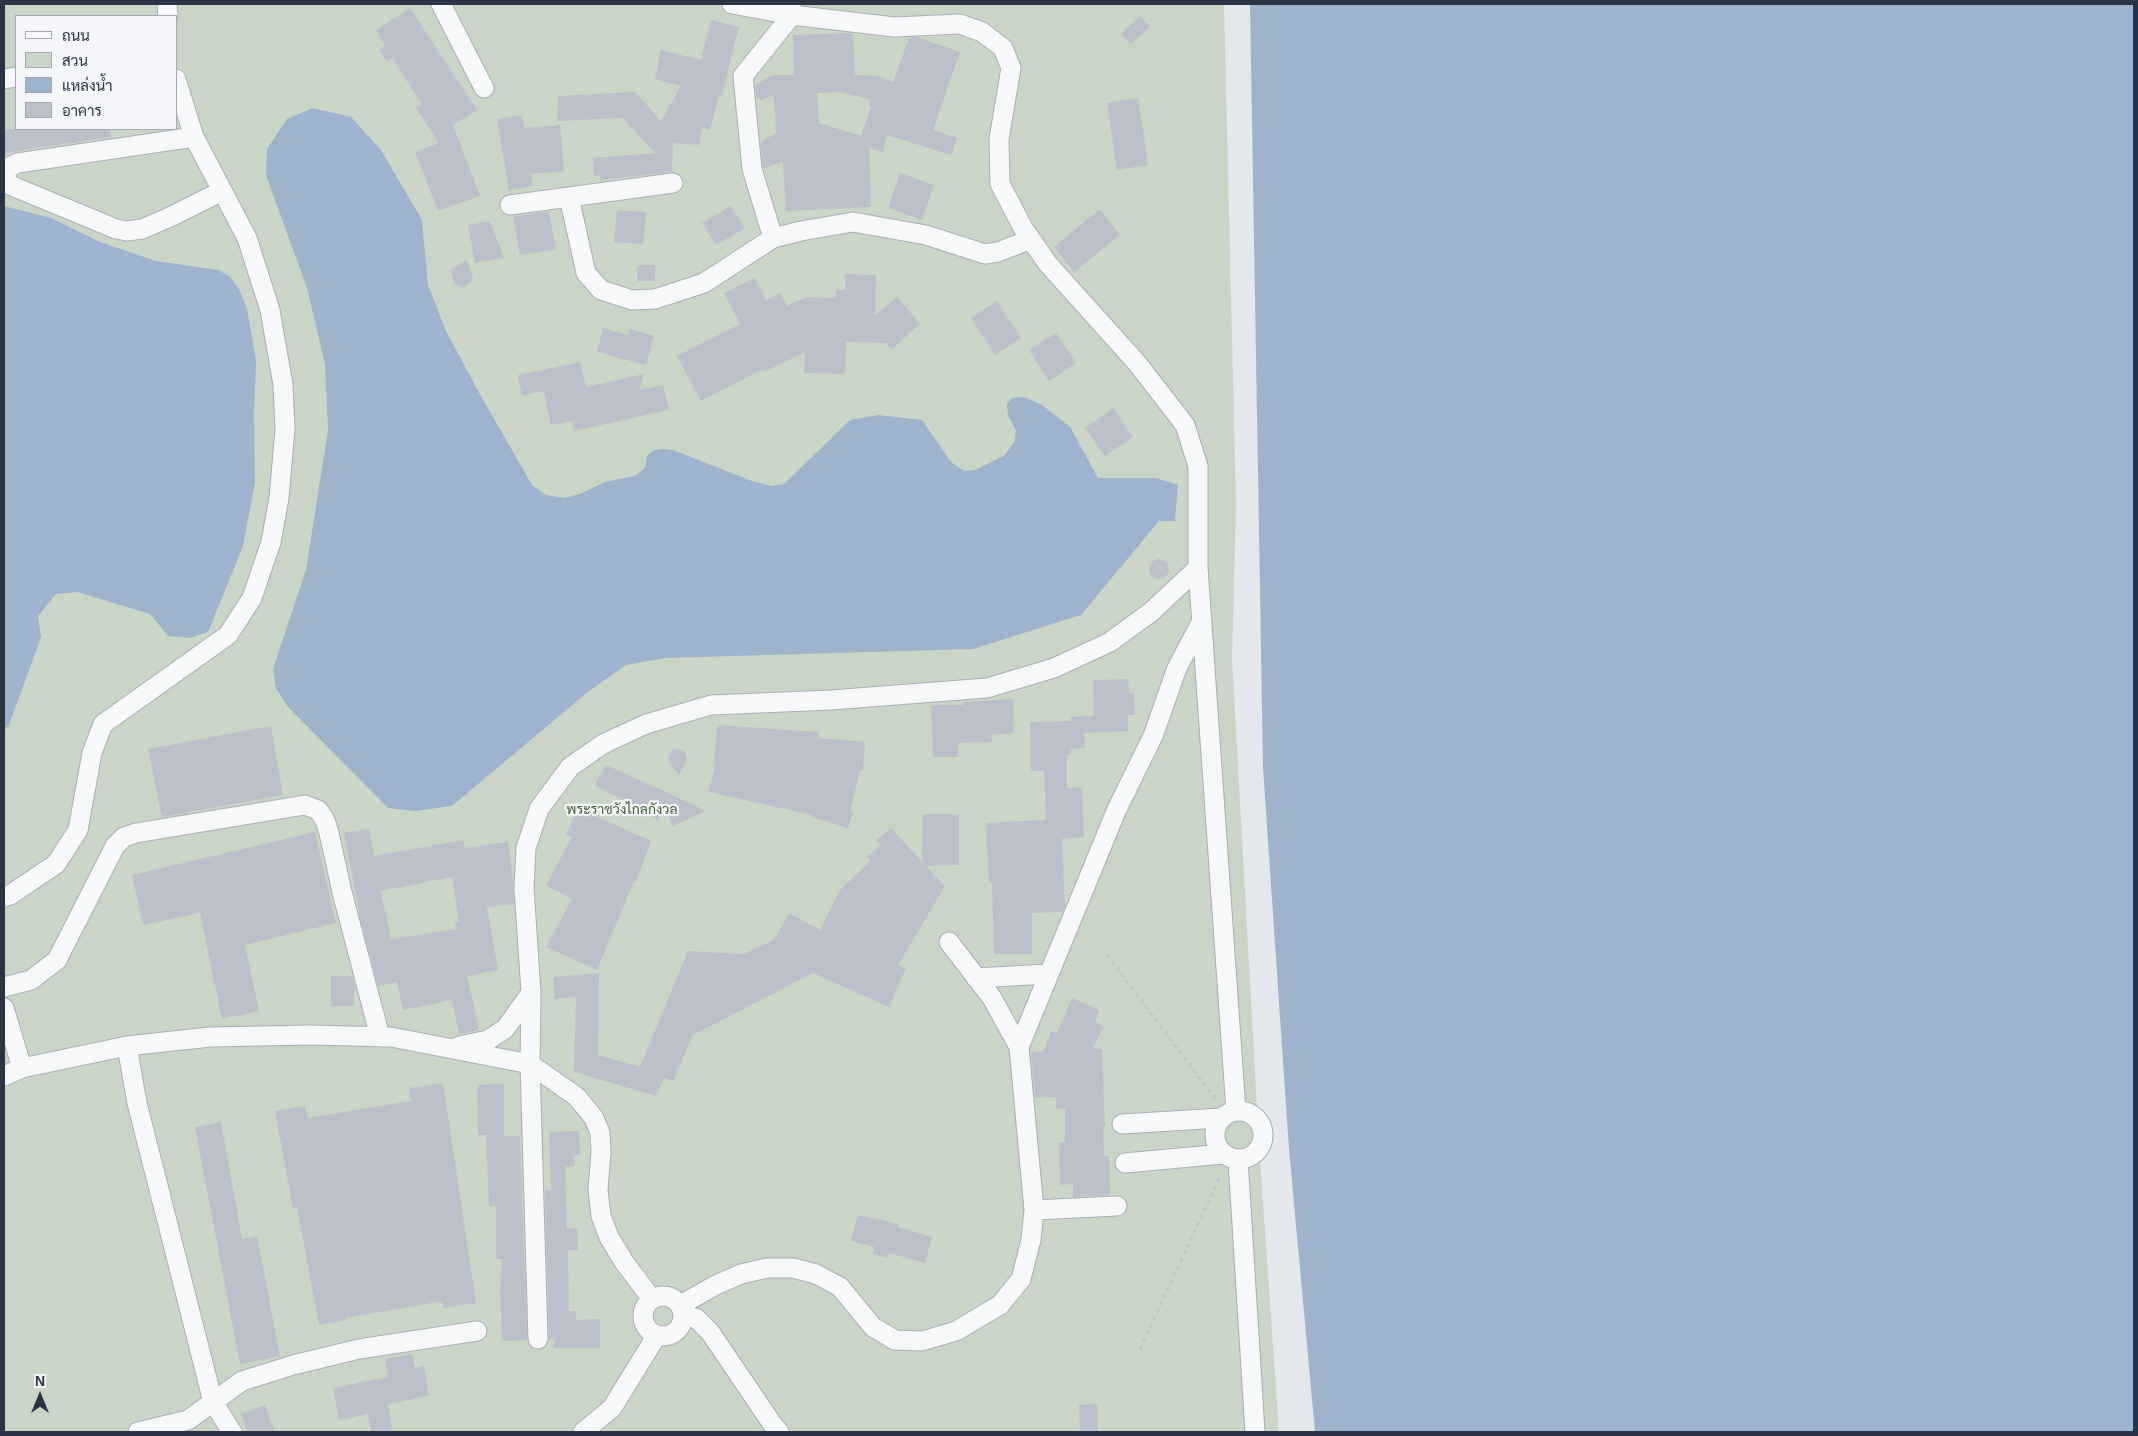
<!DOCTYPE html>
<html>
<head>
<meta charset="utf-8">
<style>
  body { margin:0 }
  #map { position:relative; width:2138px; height:1436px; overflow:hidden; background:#e4e7ec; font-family:Helvetica,Sarabun,sans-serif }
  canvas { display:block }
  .frame { position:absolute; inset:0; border:5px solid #2b3445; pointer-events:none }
  .legend { position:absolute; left:15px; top:15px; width:162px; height:115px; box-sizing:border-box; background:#f4f6f9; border:1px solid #a4a8b1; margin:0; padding:6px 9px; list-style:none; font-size:15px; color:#2b3445 }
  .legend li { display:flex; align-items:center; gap:10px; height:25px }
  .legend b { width:25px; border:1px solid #a4a8b1 }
  .north { position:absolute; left:15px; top:1371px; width:50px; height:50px; -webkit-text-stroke:4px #f4f6f9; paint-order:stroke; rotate:0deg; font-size:14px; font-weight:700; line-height:20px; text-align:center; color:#2b3445 }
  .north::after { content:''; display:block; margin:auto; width:18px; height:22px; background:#2b3445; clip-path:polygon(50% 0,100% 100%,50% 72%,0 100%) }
</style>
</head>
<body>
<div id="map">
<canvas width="2138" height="1436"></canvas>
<div class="frame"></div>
<ul class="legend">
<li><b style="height:6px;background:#f7f8fa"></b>ถนน</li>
<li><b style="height:14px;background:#c9d6c5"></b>สวน</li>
<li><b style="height:14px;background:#9fb4cc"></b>แหล่งน้ำ</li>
<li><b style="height:14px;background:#bbc0ca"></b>อาคาร</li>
</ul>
<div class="north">N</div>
</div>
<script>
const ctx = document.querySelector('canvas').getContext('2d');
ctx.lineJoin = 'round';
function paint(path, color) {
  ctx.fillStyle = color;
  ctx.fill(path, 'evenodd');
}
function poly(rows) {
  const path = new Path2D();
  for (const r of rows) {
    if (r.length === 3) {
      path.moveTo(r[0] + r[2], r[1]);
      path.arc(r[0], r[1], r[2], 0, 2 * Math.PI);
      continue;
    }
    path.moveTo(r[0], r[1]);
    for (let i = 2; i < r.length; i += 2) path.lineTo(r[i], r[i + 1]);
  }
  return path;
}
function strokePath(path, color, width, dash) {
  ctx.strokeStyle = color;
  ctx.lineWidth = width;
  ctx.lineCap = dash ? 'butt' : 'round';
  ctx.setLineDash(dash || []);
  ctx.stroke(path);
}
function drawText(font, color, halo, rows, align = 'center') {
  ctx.font = font + ' Helvetica,Sarabun,sans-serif';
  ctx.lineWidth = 4.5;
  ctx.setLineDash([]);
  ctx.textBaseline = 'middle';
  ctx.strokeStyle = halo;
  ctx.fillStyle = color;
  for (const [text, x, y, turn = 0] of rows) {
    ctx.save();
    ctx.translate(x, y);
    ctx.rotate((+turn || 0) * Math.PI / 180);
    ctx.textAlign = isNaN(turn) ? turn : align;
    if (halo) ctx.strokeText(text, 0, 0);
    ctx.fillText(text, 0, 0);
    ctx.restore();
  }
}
const green = poly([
  [4,4,1224,4,1236,506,1232,658,1257,1107,1268,1124,1270,1137,1268,1148,1260,1160,1279,1432,4,1432],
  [16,16,176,16,176,129,16,129]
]);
const water = poly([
  [1250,4,2134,4,2134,1432,1315,1432,1289,1149,1263,767],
  [313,108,351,117,381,150,422,220,428,285,446,331,477,389,532,485,546,495,564,498,580,494,605,482,635,476,645,468,647,456,654,450,664,449,673,450,752,481,771,486,784,484,850,420,878,415,922,420,951,462,964,471,975,470,1005,455,1015,441,1016,430,1008,416,1007,404,1012,398,1023,397,1042,405,1070,427,1098,478,1156,478,1178,485,1175,521,1159,521,1081,615,973,649,666,658,626,665,589,691,452,806,415,811,388,808,287,706,276,688,273,669,306,570,328,430,325,364,307,288,266,175,267,149,287,119],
  [4,206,51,218,100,242,156,261,218,270,229,276,239,289,247,309,256,360,254,414,255,482,243,546,208,632,190,638,168,636,150,614,77,592,56,594,38,616,41,637,9,725,4,730]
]);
const building = poly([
  [410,8,477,110,453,125,480,196,438,211,415,152,439,143,416,108,422,104,392,58,387,61,379,50,385,46,376,30],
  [1140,16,1150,26,1131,44,1121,34],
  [711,20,739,27,722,96,719,95,710,130,702,128,699,145,673,143,672,172,601,180,600,175,594,176,593,158,655,153,623,118,557,121,558,96,635,92,661,121,681,86,655,79,661,50,701,60],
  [848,33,853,34,855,75,878,76,893,82,909,38,917,37,960,52,933,130,957,138,951,155,887,135,883,152,869,148,871,207,786,211,783,162,764,168,763,167,761,142,776,133,774,95,761,100,756,96,755,85,772,75,794,75,793,35],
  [838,92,871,99,868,105,871,106,861,136,819,123,817,93],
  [1138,98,1148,165,1117,170,1107,103],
  [522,115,524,128,560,125,564,171,531,174,533,186,509,190,497,119],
  [4,129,110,129,111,137,4,153],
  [900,173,934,185,922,220,888,208],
  [731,206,745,228,716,245,702,223],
  [1100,209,1120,235,1074,272,1054,247],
  [617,210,646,212,643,244,614,242],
  [549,211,556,249,520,255,513,217],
  [490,221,504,258,475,263,468,225],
  [467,260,473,277,470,283,463,288,454,284,451,269],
  [637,265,655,265,655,281,637,281],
  [845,274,876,275,875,316,897,297,920,324,892,349,886,343,846,342,845,374,804,373,805,352,764,372,763,369,701,401,677,356,740,324,724,293,755,278,766,300,780,293,787,306,806,297,836,298,836,290,845,290],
  [997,301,1021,338,995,355,971,318],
  [603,328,628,335,630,329,654,336,646,365,597,352],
  [1056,333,1076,363,1049,381,1029,350],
  [580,362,586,387,644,374,639,390,663,385,669,410,574,431,572,421,551,425,544,391,522,396,518,375],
  [1113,408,1133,437,1105,456,1085,428],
  [1159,569,10],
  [1128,679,1129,694,1134,693,1135,715,1128,715,1128,731,1084,733,1085,748,1071,749,1071,754,1067,755,1067,788,1082,787,1084,837,1062,839,1065,906,1062,912,1032,913,1032,954,994,954,992,883,989,883,986,823,1046,820,1044,771,1031,771,1030,722,1071,721,1071,717,1094,716,1093,680],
  [1013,699,1014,733,991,735,992,742,958,743,958,757,933,757,931,705,963,705,963,702],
  [717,725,819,732,819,738,865,742,863,770,860,770,850,811,853,812,848,828,812,817,812,815,709,792,714,769],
  [271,726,283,795,162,817,148,749],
  [677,749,682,750,686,754,687,760,679,775,669,762,668,757,672,750],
  [606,765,668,793,706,811,673,826,664,805,658,820,595,785],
  [578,808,651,841,636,882,634,881,597,970,546,947,572,899,546,885,572,837,566,835],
  [923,814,959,814,959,865,926,866,945,886,898,965,906,968,889,1007,813,973,693,1035,673,1081,664,1078,656,1096,574,1072,576,997,555,999,553,977,599,973,598,1055,640,1067,688,951,744,954,774,940,789,913,820,930,840,890,871,861,867,856,881,846,876,840,891,828,922,862],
  [369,829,374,856,463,840,465,848,508,842,513,880,514,904,487,907,498,970,467,976,479,1030,459,1034,452,1000,403,1010,397,982,378,986,361,921,344,833],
  [452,877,459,922,455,923,456,929,391,939,381,891],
  [315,832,336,923,245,945,259,1011,222,1019,200,913,143,925,132,875],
  [331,976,352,976,356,990,354,991,354,1006,331,1006],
  [1072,998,1099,1010,1095,1022,1104,1026,1093,1048,1102,1049,1105,1127,1103,1127,1104,1156,1109,1156,1110,1195,1073,1197,1073,1184,1060,1185,1059,1142,1065,1142,1065,1108,1056,1109,1056,1097,1035,1098,1031,1052,1044,1051,1051,1031,1057,1033],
  [443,1083,476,1303,443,1308,443,1301,346,1318,346,1320,319,1325,297,1207,293,1208,275,1111,305,1106,308,1118,411,1101,409,1088],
  [504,1084,504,1136,520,1136,527,1340,502,1341,500,1290,502,1259,496,1259,496,1206,489,1206,486,1135,478,1135,477,1085],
  [221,1122,242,1239,257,1236,280,1356,240,1364,195,1127],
  [579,1131,580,1155,574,1155,575,1166,565,1167,567,1229,577,1228,578,1250,568,1250,569,1311,576,1311,576,1320,600,1319,600,1348,554,1348,554,1339,549,1339,545,1190,551,1190,549,1132],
  [858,1215,899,1224,898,1227,932,1237,925,1263,889,1253,887,1258,873,1254,874,1247,851,1241],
  [412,1354,415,1368,424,1366,429,1396,388,1404,392,1431,371,1432,368,1414,339,1420,333,1388,388,1377,385,1359],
  [1097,1404,1098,1432,1080,1432,1079,1405],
  [265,1405,275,1432,248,1432,241,1414]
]);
const path = poly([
  [1107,955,1216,1100],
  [1140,1349,1220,1177]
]);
const minor = poly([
  [167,4,168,16],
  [441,4,484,88],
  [732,4,792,15,894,27,960,24,982,32,1003,48,1011,68,999,139,1000,184,1023,228,1048,264,1137,363,1185,425,1198,466,1198,568,1236,1111],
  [4,79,16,77],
  [194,137,18,163,7,168,6,176,8,184,17,188,116,229,127,231,142,229,170,217,222,191],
  [569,197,586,273,601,290,632,300,655,299,704,283,773,238,801,231,853,222,926,235,985,254,998,252,1031,239],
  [510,205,673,183],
  [773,238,752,169,743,76,792,15,791,5],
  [4,897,10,895,56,864,78,830,92,753,103,724,228,635,252,598,271,542,279,498,285,429,283,385,270,310,247,238,194,137,176,79],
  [949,942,992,998,1019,1047],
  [976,978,1048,974],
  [4,987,31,980,57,960,115,846,124,837,136,833,305,805,318,810,325,820,329,833,342,892,380,1037],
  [4,1008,22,1068],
  [127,1046,137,1103,213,1402,232,1432],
  [459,1046,488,1040,505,1029,531,993],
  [4,1076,22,1068,127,1046,210,1037,311,1035,391,1037,530,1064,577,1097,594,1118,600,1133,601,1152,598,1190,601,1216,609,1237,624,1262,652,1299],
  [1239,1135,24],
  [1122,1124,1221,1118],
  [1238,1160,1255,1432],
  [1125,1163,1223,1154],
  [1034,1210,1117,1206],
  [663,1316,20],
  [680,1305,716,1285,741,1274,767,1268,793,1268,816,1274,840,1287,873,1327,895,1340,922,1341,956,1331,1000,1305,1021,1279,1031,1240,1034,1210,1019,1047,1117,809,1153,736,1177,668,1202,621],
  [683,1314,697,1319,710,1332,773,1425,779,1432],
  [538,1339,530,1064,531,992,524,888,526,848,539,809,570,767,603,744,646,724,711,705,831,700,987,688,1054,668,1110,642,1151,612,1198,568],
  [138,1432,188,1420,242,1381,293,1365,359,1349,477,1331],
  [583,1432,612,1408,657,1335]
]);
const parkNames = [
  ["พระราชวังไกลกังวล",622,810]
];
paint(green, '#c9d6c5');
paint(water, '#9fb4cc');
paint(building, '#bbc0ca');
strokePath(minor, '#a9aeb7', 21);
strokePath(path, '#c2c5cb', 3, [4, 4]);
strokePath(minor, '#f7f8fa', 19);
drawText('14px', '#3f6138', '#f4f6f9', parkNames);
</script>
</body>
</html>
